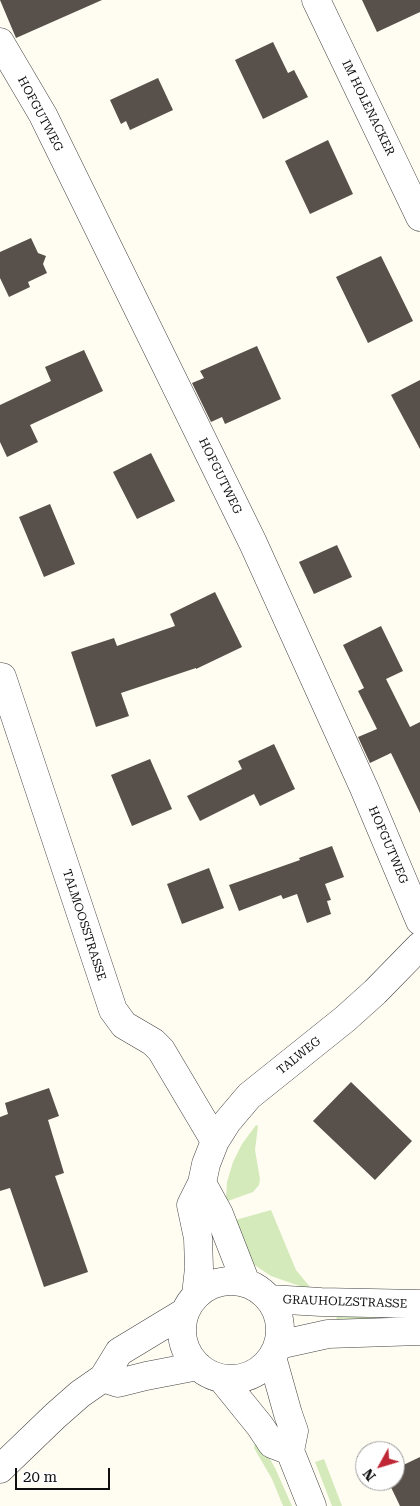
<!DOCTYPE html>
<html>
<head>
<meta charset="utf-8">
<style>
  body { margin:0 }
  #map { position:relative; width:420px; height:1506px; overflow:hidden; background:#fffcf1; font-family:"Roboto Serif",serif }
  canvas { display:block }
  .north { position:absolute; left:355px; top:1441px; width:50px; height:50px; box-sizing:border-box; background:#fff; border:1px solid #9f9f9f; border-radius:50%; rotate:231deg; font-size:14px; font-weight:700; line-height:20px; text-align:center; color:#0f0f0f }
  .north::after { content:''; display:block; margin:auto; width:18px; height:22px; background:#bf2736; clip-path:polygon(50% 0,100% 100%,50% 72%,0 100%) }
  .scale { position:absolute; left:15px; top:1468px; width:95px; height:22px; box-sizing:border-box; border:2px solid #0f0f0f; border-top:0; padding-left:6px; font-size:15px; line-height:18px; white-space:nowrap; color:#0f0f0f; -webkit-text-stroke:4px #fff; paint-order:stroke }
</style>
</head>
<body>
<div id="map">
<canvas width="420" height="1506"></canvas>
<div class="north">N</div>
<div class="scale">20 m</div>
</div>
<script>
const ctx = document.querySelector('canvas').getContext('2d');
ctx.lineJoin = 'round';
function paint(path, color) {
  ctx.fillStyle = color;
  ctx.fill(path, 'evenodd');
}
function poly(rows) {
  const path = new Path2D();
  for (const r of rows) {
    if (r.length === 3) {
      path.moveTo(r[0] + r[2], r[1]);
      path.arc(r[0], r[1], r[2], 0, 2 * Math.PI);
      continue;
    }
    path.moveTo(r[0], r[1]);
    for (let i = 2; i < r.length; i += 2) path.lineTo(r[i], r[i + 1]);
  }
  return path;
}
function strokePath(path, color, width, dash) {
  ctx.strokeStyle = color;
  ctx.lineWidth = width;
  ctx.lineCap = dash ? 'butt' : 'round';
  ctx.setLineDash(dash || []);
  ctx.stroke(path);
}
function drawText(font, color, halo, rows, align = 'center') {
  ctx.font = font + ' "Roboto Serif",serif';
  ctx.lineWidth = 5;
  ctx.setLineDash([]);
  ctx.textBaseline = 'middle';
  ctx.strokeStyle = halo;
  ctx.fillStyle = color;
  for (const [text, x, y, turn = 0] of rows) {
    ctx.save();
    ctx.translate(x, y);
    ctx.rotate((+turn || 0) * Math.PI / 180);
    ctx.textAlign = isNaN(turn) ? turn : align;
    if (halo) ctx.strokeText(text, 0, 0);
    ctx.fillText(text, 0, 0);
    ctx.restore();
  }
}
const green = poly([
  [256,1125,258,1126,255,1150,260,1179,259,1185,253,1192,228,1201,226,1197,227,1182,233,1162,242,1144],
  [271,1210,296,1270,310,1287,311,1290,271,1276,253,1264,232,1221],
  [420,1313,420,1318,337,1320,336,1314],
  [259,1439,275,1468,292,1506,283,1506,272,1479,254,1448,255,1443],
  [324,1459,342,1506,332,1506,315,1462]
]);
const building = poly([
  [0,0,102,0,16,38],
  [362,0,420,0,420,12,377,32],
  [273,42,288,73,294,70,308,97,263,119,235,60],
  [158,78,173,110,130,130,126,121,121,124,110,100],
  [328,140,353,194,310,214,285,161],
  [31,238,38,253,46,256,43,264,47,273,28,282,30,287,9,297,0,278,0,252],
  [381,256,413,321,368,343,336,277],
  [257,346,281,399,225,424,222,417,211,422,192,383,204,378,200,371],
  [84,350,103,391,30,425,38,442,7,457,0,442,0,405,51,381,45,367],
  [420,380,420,449,391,395],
  [151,453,175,501,137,519,113,472],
  [50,504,75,564,44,577,19,517],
  [337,545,352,577,314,594,299,562],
  [215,592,242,647,196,669,196,668,121,693,129,716,96,727,71,652,114,638,117,646,175,626,170,614],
  [381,626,403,671,386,679,410,727,420,722,420,813,391,753,370,763,358,737,377,729,358,691,364,688,343,645],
  [274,744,295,789,260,806,254,794,200,821,187,796,242,769,238,761],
  [150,759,172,809,132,826,111,775],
  [332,846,344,877,325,884,331,900,327,901,331,914,307,923,297,894,283,899,281,895,239,911,229,885,300,860,299,858],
  [209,868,224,908,182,924,167,884],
  [351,1082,412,1141,375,1180,313,1121],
  [49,1088,59,1116,48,1120,64,1173,55,1176,88,1272,44,1287,10,1188,0,1191,0,1117,8,1114,5,1103],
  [420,1457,420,1506,400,1506,388,1481,395,1481,395,1469]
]);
const minor = poly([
  [316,0,420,217],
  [0,42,43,115,253,543,364,788,420,921],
  [2,677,113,1010,124,1025,153,1042,161,1050,215,1141],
  [202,1183,219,1214,246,1283],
  [231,1330,49],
  [196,1295,199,1268,198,1238,191,1205,202,1183,206,1164,215,1141,227,1122,249,1096,345,1019,375,992,420,946],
  [269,1299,321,1302,420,1304],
  [278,1345,328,1334,420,1331],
  [272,1357,288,1414,294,1431,290,1451,312,1506],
  [103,1378,118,1383,146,1376,198,1366],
  [222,1379,260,1426,272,1444,290,1451],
  [0,1469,55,1416,80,1394,103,1378,119,1352,185,1312]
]);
const streetNames = [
  ["IM HOLENACKER",368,108,64],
  ["HOFGUTWEG",40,114,62],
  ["HOFGUTWEG",220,476,64],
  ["HOFGUTWEG",388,845,67],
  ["TALMOOSSTRASSE",84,925,72],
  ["TALWEG",299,1056,-39],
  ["GRAUHOLZSTRASSE",345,1302,2]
];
paint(green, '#d5eabb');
paint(building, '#58504b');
strokePath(minor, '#424242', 29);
strokePath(minor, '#fff', 28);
drawText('12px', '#0f0f0f', '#fff', streetNames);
</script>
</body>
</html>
